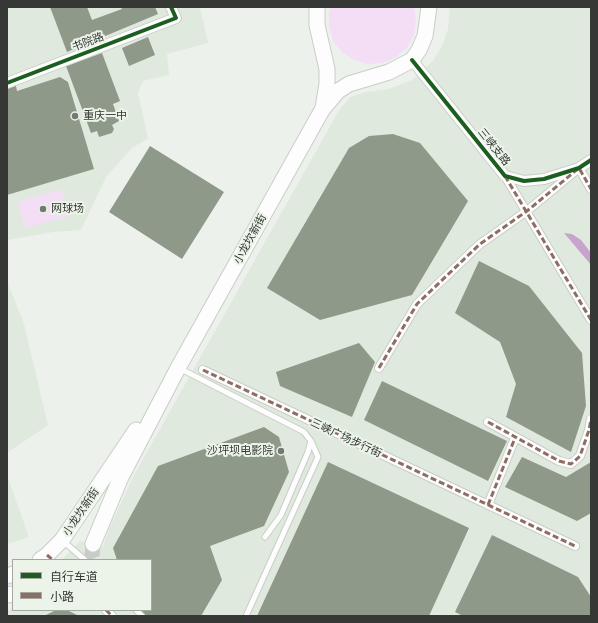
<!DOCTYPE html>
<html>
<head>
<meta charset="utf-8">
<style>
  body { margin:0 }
  #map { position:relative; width:598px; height:623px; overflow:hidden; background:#edf1ec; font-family:"Playfair Display","Noto Sans SC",serif }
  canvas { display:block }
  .frame { position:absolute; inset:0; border:8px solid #353834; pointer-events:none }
  .legend { position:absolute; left:12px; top:559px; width:140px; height:52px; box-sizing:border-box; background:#ecf4e9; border:1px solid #a3a9a1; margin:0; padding:5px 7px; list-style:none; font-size:12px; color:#353834 }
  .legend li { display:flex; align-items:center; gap:8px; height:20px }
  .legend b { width:20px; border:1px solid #a3a9a1 }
</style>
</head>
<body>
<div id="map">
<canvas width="598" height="623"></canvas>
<div class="frame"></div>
<ul class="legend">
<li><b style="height:5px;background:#1b5e20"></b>自行车道</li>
<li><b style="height:5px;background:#8d6e63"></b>小路</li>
</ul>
</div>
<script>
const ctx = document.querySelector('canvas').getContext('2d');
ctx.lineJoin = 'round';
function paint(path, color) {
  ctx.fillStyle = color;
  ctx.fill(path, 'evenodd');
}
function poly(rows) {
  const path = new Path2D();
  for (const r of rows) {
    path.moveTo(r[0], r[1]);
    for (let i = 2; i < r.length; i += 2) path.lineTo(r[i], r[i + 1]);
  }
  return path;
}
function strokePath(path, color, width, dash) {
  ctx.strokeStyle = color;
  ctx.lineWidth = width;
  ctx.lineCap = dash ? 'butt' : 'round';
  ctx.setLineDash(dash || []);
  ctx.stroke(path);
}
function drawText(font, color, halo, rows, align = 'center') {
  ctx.font = font + ' "Playfair Display","Noto Sans SC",serif';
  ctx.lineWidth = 4;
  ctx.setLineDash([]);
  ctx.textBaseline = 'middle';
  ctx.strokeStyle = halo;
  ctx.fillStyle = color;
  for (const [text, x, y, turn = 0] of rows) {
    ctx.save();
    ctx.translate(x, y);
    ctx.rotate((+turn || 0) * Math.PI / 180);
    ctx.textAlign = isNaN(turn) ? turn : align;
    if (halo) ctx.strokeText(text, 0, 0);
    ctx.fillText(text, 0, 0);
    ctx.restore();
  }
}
const built = poly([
  [7,7,200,7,208,43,167,54,169,75,143,81,138,93,148,139,133,147,106,177,81,230,53,232,7,240],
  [450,7,591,7,591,616,7,616,7,611,13,608,13,610,151,610,151,560,62,560,80,541,103,547,109,529,133,477,338,112,350,97,366,92,389,89,412,80,433,61,443,44,448,29],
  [7,281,24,324,48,425,7,453],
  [7,475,29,537,7,544]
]);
const green = poly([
  [331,7,414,7,416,21,414,35,407,48,396,57,383,63,368,64,354,60,342,52,333,41,329,27,329,12],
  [61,189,69,216,25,228,17,202]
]);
const water = poly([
  [564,233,572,234,581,240,591,253,591,265]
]);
const building = poly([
  [50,7,87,7,92,20,122,9,121,7,155,7,158,14,67,52],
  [148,37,155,55,129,66,122,48],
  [102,53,120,101,113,104,119,121,112,125,114,129,112,133,99,137,97,131,91,133,66,66],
  [60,77,68,82,94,169,7,195,7,89,16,86,17,91],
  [393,134,420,143,468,201,412,295,320,320,267,288,349,148,369,136],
  [150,146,224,192,182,259,109,212],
  [479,261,529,286,582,353,586,406,571,452,506,417,516,384,500,342,455,313],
  [359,343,375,362,352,417,280,386,276,372],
  [382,381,507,441,488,481,364,420],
  [264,427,279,437,289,472,264,526,210,546,222,580,201,616,146,616,138,610,151,610,151,560,117,560,113,548,158,466],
  [522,457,566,477,591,462,591,513,577,521,505,487],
  [328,462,469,528,429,616,257,616],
  [492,535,578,577,591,597,591,616,463,616,455,612],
  [56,610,67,610,79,616,44,616]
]);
const secondaryTunnel = poly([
  [93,544,92,556,94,560]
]);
const service = poly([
  [179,368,304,432,311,441,308,452,281,515,265,537],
  [63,541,85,560],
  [136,610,142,616],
  [246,616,318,457,311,441]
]);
const pedestrian = poly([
  [505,176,591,320],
  [379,368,417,304,480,244,527,211,579,168,591,189],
  [203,370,575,546],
  [488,422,559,461,571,464,580,456,589,430,591,419],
  [488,505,515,438],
  [106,610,112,616]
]);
const minor = poly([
  [412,60,505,176,524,181,544,179,579,168,591,160],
  [7,83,176,18,171,7]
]);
const secondary = poly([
  [317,7,317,25,327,69,327,84,323,108],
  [93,544,121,477,178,368,322,110,338,91,349,84,389,72,412,60,419,50,425,36,429,7],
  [40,560,47,555,62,540,136,430],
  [7,576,13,574],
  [7,595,13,594]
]);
const quiet = poly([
  [505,176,591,320],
  [379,368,417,304,480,244,527,211,579,168,591,189],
  [203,370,575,546],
  [488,422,559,461,571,464,580,456,589,430,591,419],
  [488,505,515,438],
  [47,555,53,560],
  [106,610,112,616]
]);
const cycleway = poly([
  [412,60,505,176,524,181,544,179,579,168,591,160],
  [7,83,176,18,171,7]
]);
const markers = [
  [75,116,4,"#757974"],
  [43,209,4,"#757974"],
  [281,451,4,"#757974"]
];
const streetNames = [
  ["书院路",88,42,-21],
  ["三峡支路",494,147,51],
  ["小龙坎新街",250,239,-61],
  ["三峡广场步行街",346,438,25],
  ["小龙坎新街",81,512,-56]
];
const poiNames = [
  ["重庆一中",83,116],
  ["网球场",51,209],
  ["沙坪坝电影院",273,451,"right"]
];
paint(built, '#e0e9dd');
paint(green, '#f4def5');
paint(water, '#c8a3cc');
paint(building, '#8e998a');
strokePath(secondaryTunnel, '#c8ccc7', 15, [15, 8]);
strokePath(service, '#cacdc9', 7);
strokePath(pedestrian, '#cacdc9', 10);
strokePath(minor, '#cacdc9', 12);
strokePath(secondary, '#cacdc9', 17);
strokePath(service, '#fcfdfc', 5);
strokePath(pedestrian, '#fcfdfc', 8);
strokePath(minor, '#fcfdfc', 10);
strokePath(secondary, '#fcfdfc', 15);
strokePath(quiet, '#8d6e63', 3, [6, 3]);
strokePath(cycleway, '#1b5e20', 4);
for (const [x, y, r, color] of markers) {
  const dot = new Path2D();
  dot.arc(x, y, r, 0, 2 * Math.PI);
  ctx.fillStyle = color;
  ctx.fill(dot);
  strokePath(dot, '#ecf4e9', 1.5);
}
drawText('11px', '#353834', '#ecf4e9', streetNames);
drawText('11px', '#353834', '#ecf4e9', poiNames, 'left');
</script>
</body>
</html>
